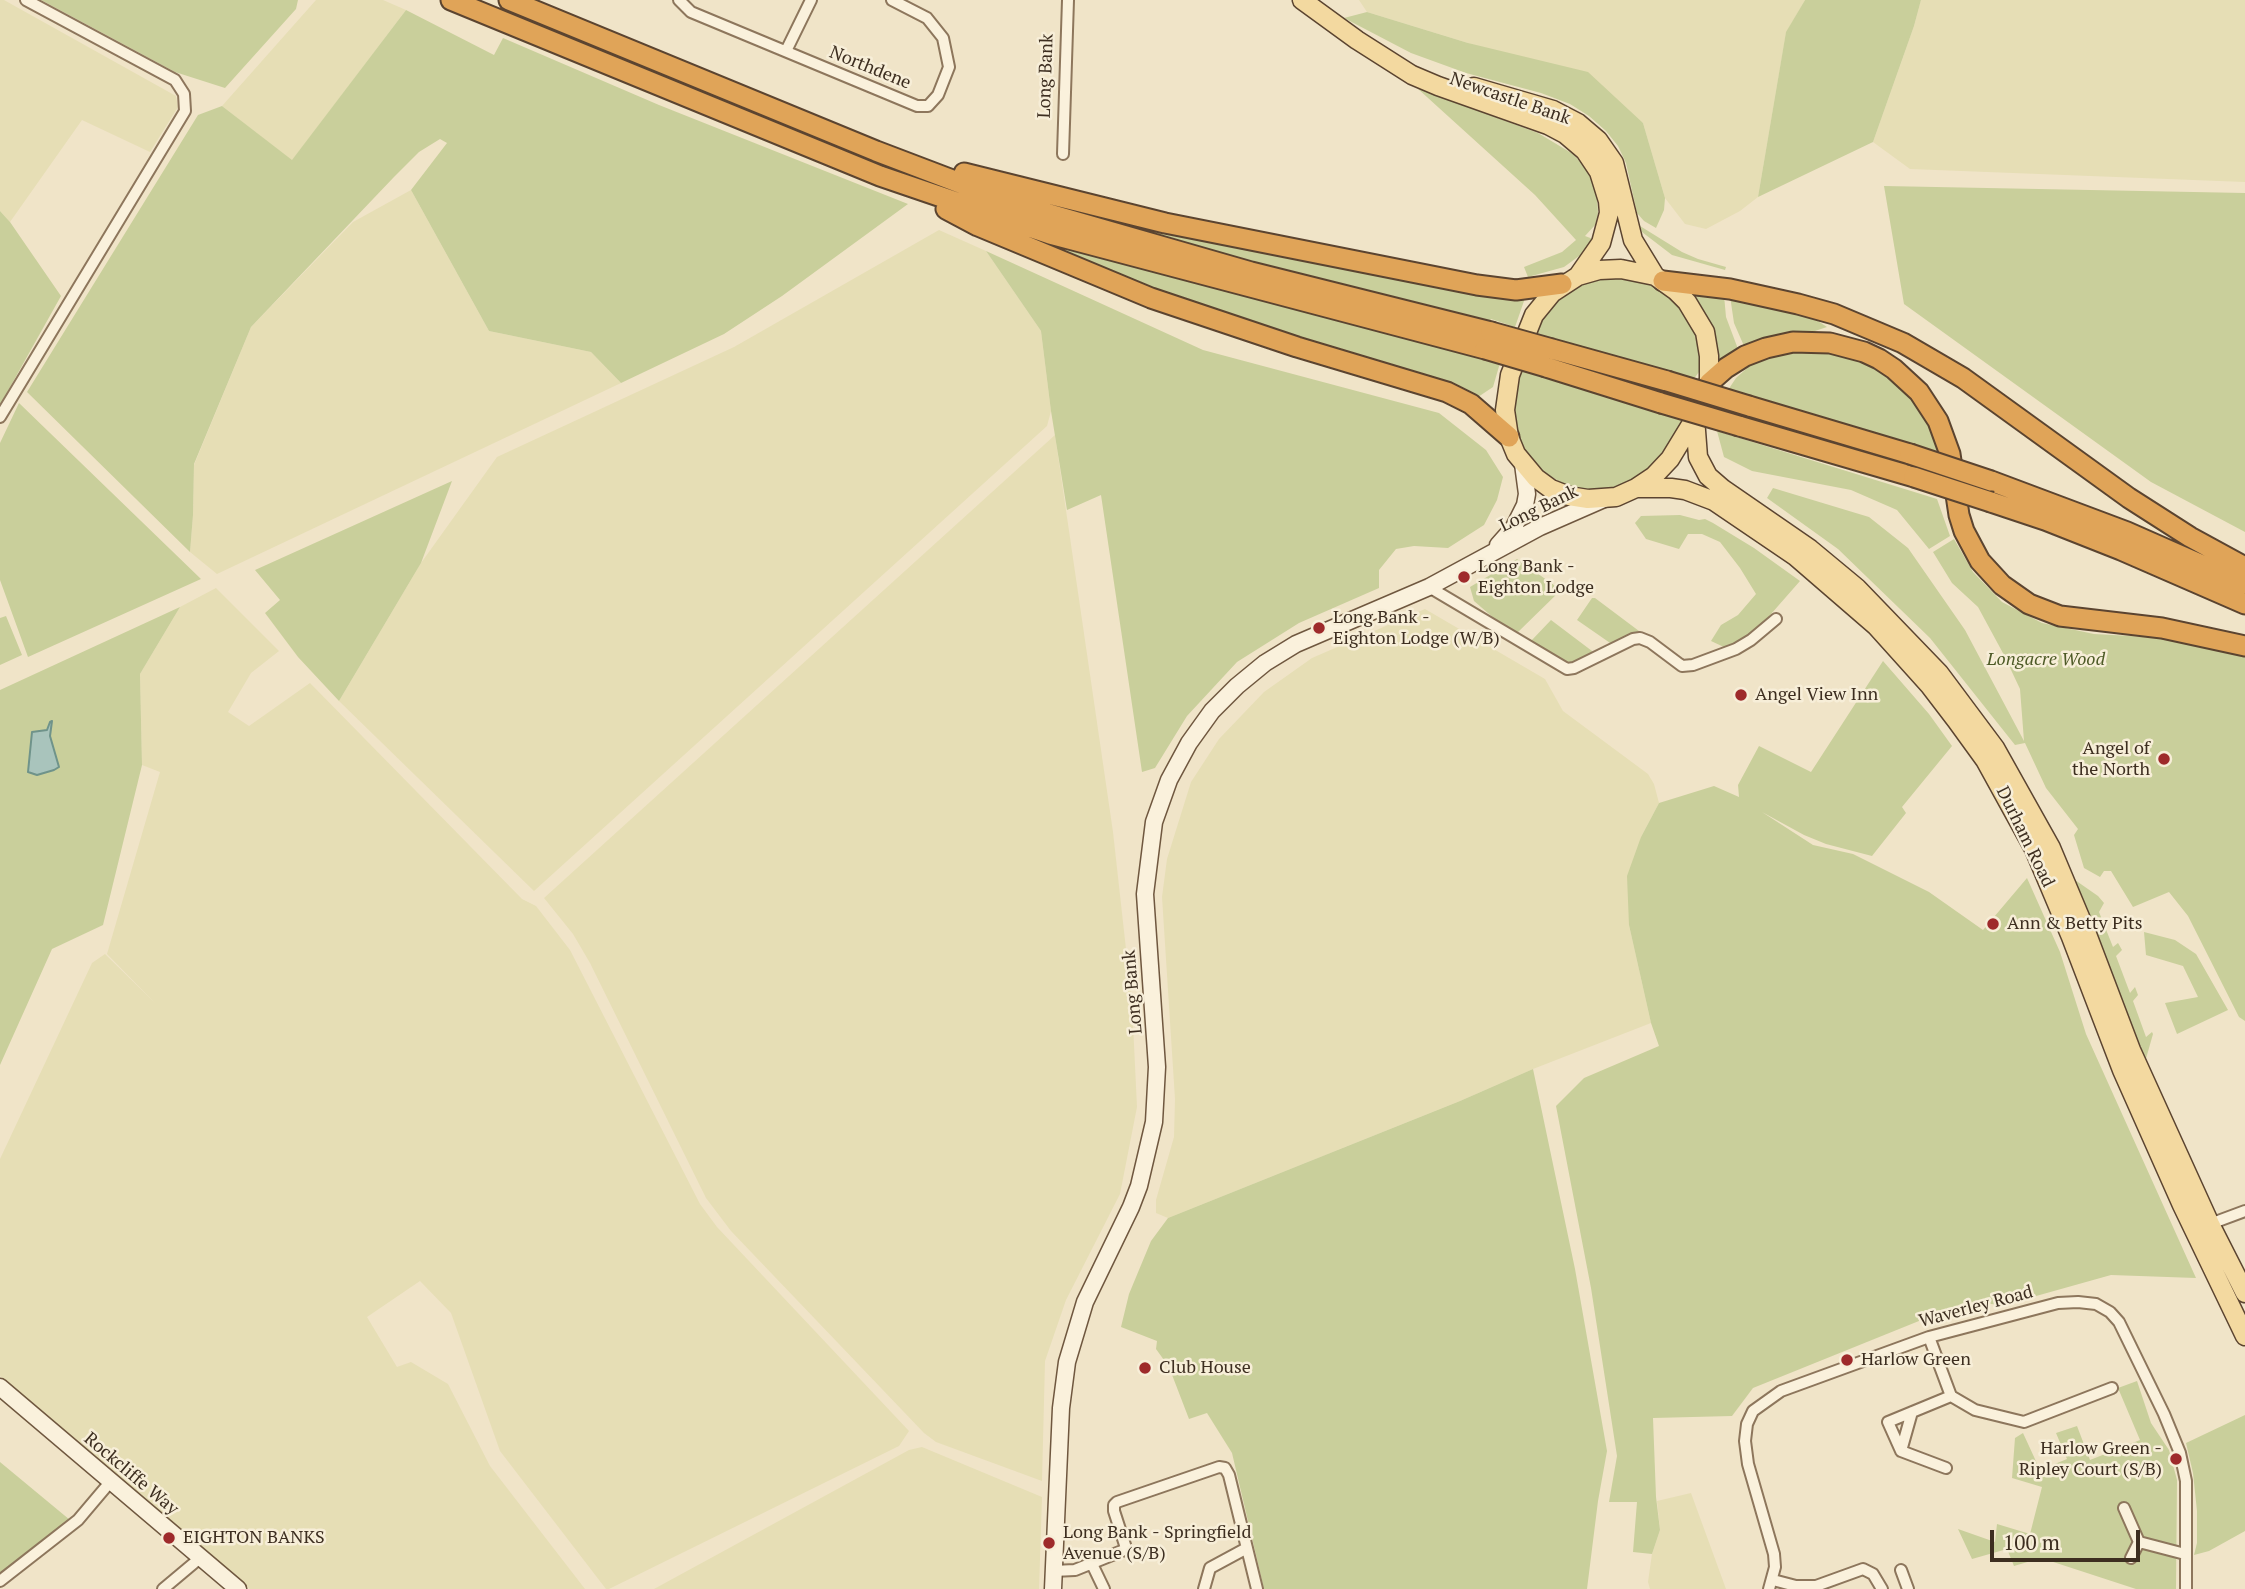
<!DOCTYPE html>
<html>
<head>
<meta charset="utf-8">
<style>
  body { margin:0 }
  #map { position:relative; width:2245px; height:1589px; overflow:hidden; background:#f0e4c8; font-family:"PT Serif",serif }
  canvas { display:block }
  .scale { position:absolute; left:1990px; top:1530px; width:150px; height:32px; box-sizing:border-box; border:4px solid #3d2e20; border-top:0; padding-left:9px; font-size:21px; line-height:24px; white-space:nowrap; color:#3d2e20; -webkit-text-stroke:5px #f7eed8; paint-order:stroke }
</style>
</head>
<body>
<div id="map">
<canvas width="2245" height="1589"></canvas>
<div class="scale">100 m</div>
</div>
<script>
const ctx = document.querySelector('canvas').getContext('2d');
ctx.lineJoin = 'round';
function paint(path, color) {
  ctx.fillStyle = color;
  ctx.fill(path, 'evenodd');
}
function poly(rows) {
  const path = new Path2D();
  for (const r of rows) {
    path.moveTo(r[0], r[1]);
    for (let i = 2; i < r.length; i += 2) path.lineTo(r[i], r[i + 1]);
  }
  return path;
}
function strokePath(path, color, width, dash) {
  ctx.strokeStyle = color;
  ctx.lineWidth = width;
  ctx.lineCap = dash ? 'butt' : 'round';
  ctx.setLineDash(dash || []);
  ctx.stroke(path);
}
function drawText(font, color, halo, rows, align = 'center') {
  ctx.font = font + ' "PT Serif",serif';
  ctx.lineWidth = 5;
  ctx.setLineDash([]);
  ctx.textBaseline = 'middle';
  ctx.strokeStyle = halo;
  ctx.fillStyle = color;
  for (const [text, x, y, turn = 0] of rows) {
    ctx.save();
    ctx.translate(x, y);
    ctx.rotate((+turn || 0) * Math.PI / 180);
    ctx.textAlign = isNaN(turn) ? turn : align;
    if (halo) ctx.strokeText(text, 0, 0);
    ctx.fillText(text, 0, 0);
    ctx.restore();
  }
}
const farmland = poly([
  [0,0,4,0,176,96,178,107,150,152,82,120,10,222,0,211],
  [316,0,383,0,406,10,292,161,222,106],
  [1359,0,1805,0,1786,33,1758,197,1740,211,1706,229,1685,224,1665,198,1643,123,1468,43,1367,12],
  [1921,0,2245,0,2245,182,1910,169,1873,142,1914,26],
  [411,190,489,331,591,352,621,383,217,574,190,552,193,515,194,465,251,327,353,222],
  [939,230,986,251,1041,331,1051,411,1047,426,534,891,339,701,421,563,497,457,734,347],
  [1055,435,1113,832,1132,1003,1137,1107,1120,1194,1066,1300,1045,1361,1042,1481,936,1442,924,1433,731,1231,706,1198,590,963,573,934,544,898],
  [216,588,279,651,251,673,228,712,249,726,310,683,522,899,536,906,570,950,700,1204,717,1227,909,1431,899,1446,609,1589,606,1589,500,1451,451,1313,420,1281,367,1317,397,1367,411,1362,448,1384,490,1466,585,1589,250,1589,117,1479,0,1376,0,1159,92,963,105,954,155,1003,107,954,160,772,142,765,140,674,180,607],
  [1425,609,1545,679,1563,711,1648,774,1654,784,1659,803,1641,837,1629,925,1651,1023,1533,1069,1460,1101,1168,1218,1156,1213,1156,1200,1174,1137,1175,1099,1162,897,1167,859,1191,782,1219,739,1264,692,1312,658],
  [922,1447,1042,1497,1039,1589,654,1589,909,1450],
  [1691,1493,1726,1589,1650,1589,1648,1582,1652,1554,1660,1530,1657,1501]
]);
const green = poly([
  [41,0,298,0,296,9,225,88,175,72],
  [1805,0,1921,0,1914,26,1873,142,1758,197,1786,32],
  [406,10,494,55,503,38,659,105,908,204,782,296,724,334,621,383,591,352,489,331,411,190,447,143,440,139,419,152,394,177,251,327,194,464,193,515,190,552,27,392,198,115,222,106,292,160],
  [1367,12,1468,43,1588,72,1643,123,1665,198,1664,210,1656,228,1644,221,1637,213,1626,163,1618,146,1606,131,1589,116,1570,104,1541,93,1466,73,1411,53,1344,18],
  [1417,88,1538,133,1573,154,1585,167,1593,181,1597,197,1598,213,1595,225,1585,236,1593,239,1586,251,1564,267,1528,277,1524,267,1562,252,1576,240,1535,195],
  [1884,186,2245,193,2245,532,2151,482,1904,304],
  [1073,210,1524,297,1524,301,1515,327,1491,319,1489,323,1163,238],
  [0,211,10,222,61,296,0,405],
  [997,223,1413,337,1500,363,1493,387,1478,397,1455,386,1314,347,1175,299],
  [1640,226,1682,252,1698,259,1726,267,1725,270,1672,255,1642,232],
  [986,251,1203,350,1439,413,1486,450,1503,477,1497,500,1484,525,1448,548,1414,546,1396,549,1379,570,1379,588,1299,623,1237,662,1187,716,1155,768,1142,772,1101,495,1067,510,1051,411,1041,331],
  [1608,275,1646,280,1674,298,1696,328,1702,366,1699,367,1699,372,1693,380,1535,333,1548,306,1569,288],
  [1689,291,1724,295,1726,317,1738,349,1719,364,1710,322],
  [1730,296,1806,313,1827,327,1815,331,1779,334,1744,346,1734,323],
  [1805,351,1828,352,1852,357,1876,367,1892,378,1907,392,1920,409,1932,431,1940,454,1728,390,1736,378,1754,362,1772,355],
  [1520,370,1683,420,1662,457,1645,474,1618,487,1608,490,1579,490,1565,485,1539,469,1527,456,1519,443,1514,425,1513,395],
  [19,403,201,579,28,657,0,580,0,443],
  [1717,431,1937,499,1950,536,1929,549,1897,510,1851,490,1752,471,1724,457],
  [452,481,421,563,339,701,298,657,265,613,280,600,255,570],
  [1773,488,1869,517,1908,548,1965,630,2024,741,2020,689,2004,655,1978,607,1952,583,1933,552,1954,539,1973,572,2002,602,2042,623,2094,634,2167,638,2245,656,2245,1021,2239,1017,2188,916,2169,892,2133,907,2111,871,2104,871,2100,877,2084,868,2074,835,2078,829,2046,788,2025,743,2015,745,1930,638,1838,549,1767,498],
  [1680,515,1699,520,1705,519,1713,523,1754,548,1800,581,1764,622,1745,639,1726,648,1711,641,1721,625,1738,615,1756,594,1740,568,1720,542,1702,534,1688,534,1679,549,1646,539,1635,523,1641,516],
  [1517,559,1561,590,1516,634,1496,620,1474,601,1470,587],
  [1592,598,1595,598,1639,631,1613,645,1577,620],
  [180,607,140,674,142,765,103,925,52,949,0,1065,0,690],
  [6,616,22,655,0,665,0,618],
  [1551,620,1596,654,1576,663,1569,664,1531,641],
  [1883,661,1929,714,1952,746,1902,807,1906,813,1872,856,1826,844,1804,835,1762,812,1813,845,1853,854,1929,892,1983,930,2027,878,2060,952,2086,1034,2196,1278,2111,1275,2004,1305,1966,1302,1753,1388,1732,1416,1653,1418,1656,1497,1660,1530,1652,1554,1633,1552,1637,1502,1609,1502,1617,1456,1591,1288,1556,1106,1584,1078,1659,1046,1651,1023,1629,925,1627,876,1641,837,1659,803,1714,786,1739,797,1738,785,1759,746,1811,772],
  [2075,880,2098,896,2104,903,2099,912,2113,947,2118,943,2122,950,2116,956,2130,993,2135,987,2138,995,2133,1001,2146,1037,2152,1032,2153,1034,2145,1062,2142,1062,2073,882],
  [2144,932,2175,940,2196,954,2228,1010,2177,1034,2165,1003,2198,997,2183,966,2146,955],
  [1533,1069,1575,1269,1607,1451,1598,1501,1587,1589,1264,1589,1232,1453,1207,1413,1189,1419,1169,1367,1156,1349,1157,1341,1121,1327,1129,1294,1151,1241,1168,1218,1460,1101],
  [2137,1381,2151,1423,2169,1450,2177,1480,2176,1589,2136,1589,2041,1558,2014,1566,2007,1549,1972,1559,1958,1529,1995,1542,1997,1524,2030,1534,2042,1487,2012,1478,2015,1438,2023,1433,2040,1470,2067,1459,2056,1433,2077,1426,2090,1460,2140,1440,2118,1388],
  [2245,1415,2245,1531,2209,1551,2194,1555,2197,1543,2197,1511,2193,1473,2186,1443],
  [0,1462,70,1520,0,1578]
]);
const water = poly([
  [52,721,50,736,59,767,54,770,37,775,28,772,32,732,47,730,50,722,52,721]
]);
const street = poly([
  [679,0,691,12,917,106,928,106,938,95,949,67,943,38,927,18,892,0],
  [786,51,811,0],
  [1063,154,1068,0],
  [0,417,185,111,184,94,175,80,26,0],
  [1429,587,1567,669,1574,668,1633,639,1640,638,1650,642,1682,666,1693,665,1736,649,1751,640,1776,619],
  [2210,1224,2245,1211],
  [1929,1337,1951,1396,1975,1410,2024,1422,2112,1388],
  [1901,1451,1912,1412],
  [1946,1468,1901,1451,1888,1422,1951,1396],
  [2124,1508,2139,1542,2185,1554],
  [2131,1558,2139,1542],
  [1092,1564,1104,1589],
  [1901,1570,1908,1589],
  [1053,1571,1075,1570,1122,1551,1126,1548,1114,1511,1114,1505,1117,1502,1219,1467,1225,1468,1229,1475,1257,1589],
  [1773,1580,1796,1586,1816,1586,1863,1569,1873,1574,1882,1589],
  [0,1581,78,1520,111,1481],
  [163,1589,200,1558],
  [1204,1589,1210,1568,1247,1548],
  [1769,1589,1775,1567,1774,1554,1748,1464,1745,1441,1747,1424,1753,1411,1781,1391,1929,1337,2058,1303,2078,1302,2096,1304,2110,1312,2119,1322,2164,1414,2180,1453,2186,1481,2186,1589]
]);
const secondary = poly([
  [1498,545,1514,527,1525,505,1527,494,1523,464],
  [0,1387,238,1589],
  [1053,1589,1061,1408,1067,1362,1085,1302,1131,1207,1139,1186,1154,1122,1157,1067,1145,894,1154,822,1169,780,1189,743,1212,711,1237,686,1265,663,1296,644,1429,587,1540,527,1604,499]
]);
const primary = poly([
  [1302,0,1357,40,1412,75,1438,86,1548,125,1565,134,1585,151,1599,172,1608,201,1609,213,1601,243,1578,276],
  [1474,87,1553,110,1578,123,1598,140,1614,163,1633,240,1655,276],
  [1621,269,1655,276,1676,291,1687,302,1705,332,1709,356,1709,383,1695,418,1670,459,1654,476,1636,488,1616,497,1588,499,1569,496,1551,489,1536,478,1516,454,1509,437,1505,410,1510,375,1534,315,1552,293,1578,276,1599,270,1621,269],
  [1695,418,1698,457,1708,476,1723,489,1810,549,1857,588,1939,673,1995,748,2051,848,2085,929,2131,1050,2210,1224,2245,1293],
  [1636,488,1671,488,1685,490,1714,501,1795,556,1876,626,1930,686,1956,720,1985,760,2034,849,2071,937,2122,1070,2182,1205,2245,1336]
]);
const highway = poly([
  [451,0,880,176,1050,234,1485,349],
  [509,0,876,151,968,186,1049,214,1251,272,1491,332],
  [964,173,1165,223,1477,285,1516,290,1562,284],
  [946,209,978,226,1151,298,1297,347,1447,392,1471,404,1509,437],
  [1663,281,1730,289,1798,304,1834,314,1903,343,1963,378,2129,498,2190,537,2245,567],
  [1552,349,1667,381],
  [1546,367,1661,403],
  [1709,383,1726,368,1745,356,1766,348,1793,342,1830,343,1864,352,1879,359,1894,369,1919,392,1938,421,1950,454,1959,515,1964,531,1980,561,2002,585,2029,604,2060,616,2162,628,2245,646],
  [1749,406,1910,454],
  [1739,426,1914,477],
  [1991,481,2127,532,2245,584],
  [1991,502,2045,520,2121,550,2245,604]
]);
const highwayBridge = poly([
  [1491,332,1552,349],
  [1485,349,1546,367],
  [1667,381,1749,406],
  [1661,403,1739,426],
  [1910,454,1991,481],
  [1914,477,1991,502]
]);
const markers = [
  [1464,577,7,"#9e2a2b"],
  [1319,628,7,"#9e2a2b"],
  [1741,695,7,"#9e2a2b"],
  [2164,759,7,"#9e2a2b"],
  [1993,924,7,"#9e2a2b"],
  [1847,1360,7,"#9e2a2b"],
  [1145,1368,7,"#9e2a2b"],
  [2176,1459,7,"#9e2a2b"],
  [169,1538,7,"#9e2a2b"],
  [1049,1543,7,"#9e2a2b"]
];
const streetNames = [
  ["Northdene",870,68,22],
  ["Long Bank",1046,76,-88],
  ["Newcastle Bank",1510,99,19],
  ["Long Bank",1539,509,-26],
  ["Durham Road",2025,837,64],
  ["Long Bank",1133,992,-95],
  ["Waverley Road",1976,1307,-15],
  ["Rockcliffe Way",131,1474,40]
];
const poiNames = [
  ["Long Bank -",1478,567],
  ["Eighton Lodge",1478,588],
  ["Long Bank -",1333,618],
  ["Eighton Lodge (W/B)",1333,639],
  ["Angel View Inn",1755,695],
  ["Angel of",2150,749,"right"],
  ["the North",2150,770,"right"],
  ["Ann & Betty Pits",2007,924],
  ["Harlow Green",1861,1360],
  ["Club House",1159,1368],
  ["Harlow Green -",2162,1449,"right"],
  ["Ripley Court (S/B)",2162,1470,"right"],
  ["Long Bank - Springfield",1063,1533],
  ["Avenue (S/B)",1063,1554],
  ["EIGHTON BANKS",183,1538]
];
const parkNames = [
  ["Longacre Wood",2046,660]
];
paint(farmland, '#e6deb5');
paint(green, '#c9cf9b');
paint(water, '#a9c4bc');
strokePath(water, '#6f938a', 2);
strokePath(street, '#8d765c', 14);
strokePath(secondary, '#6f573f', 19);
strokePath(primary, '#5b4430', 21);
strokePath(highway, '#5b4430', 23);
strokePath(street, '#faf1dc', 10);
strokePath(secondary, '#faf1dc', 16);
strokePath(primary, '#f3d9a0', 18);
strokePath(highway, '#e0a458', 19);
strokePath(highwayBridge, '#5b4430', 23, []);
strokePath(highwayBridge, '#e0a458', 19);
for (const [x, y, r, color] of markers) {
  const dot = new Path2D();
  dot.arc(x, y, r, 0, 2 * Math.PI);
  ctx.fillStyle = color;
  ctx.fill(dot);
  strokePath(dot, '#f7eed8', 2.5);
}
drawText('18px', '#3d2e20', '#f7eed8', streetNames);
drawText('18px', '#3d2e20', '#f7eed8', poiNames, 'left');
drawText('italic 18px', '#4d5a26', '#f7eed8', parkNames);
</script>
</body>
</html>
